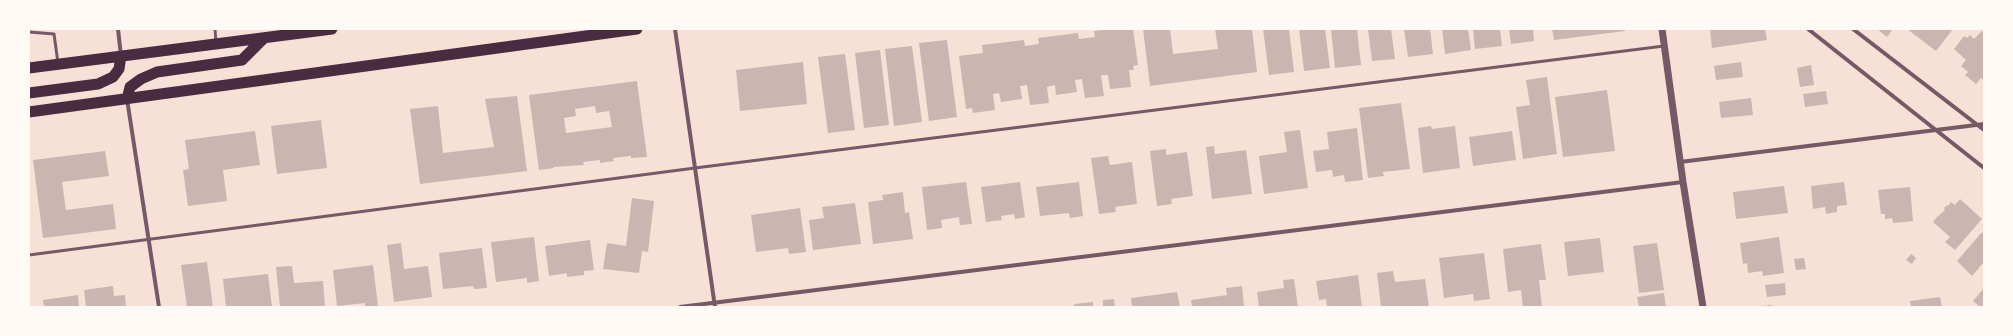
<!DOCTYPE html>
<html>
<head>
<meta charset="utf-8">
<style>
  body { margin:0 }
  #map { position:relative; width:2013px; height:336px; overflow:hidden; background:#f7e1d7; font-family:"Noto Serif",serif }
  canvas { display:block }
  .frame { position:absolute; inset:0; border:30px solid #fffaf5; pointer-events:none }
</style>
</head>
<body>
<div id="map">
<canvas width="2013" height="336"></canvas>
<div class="frame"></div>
</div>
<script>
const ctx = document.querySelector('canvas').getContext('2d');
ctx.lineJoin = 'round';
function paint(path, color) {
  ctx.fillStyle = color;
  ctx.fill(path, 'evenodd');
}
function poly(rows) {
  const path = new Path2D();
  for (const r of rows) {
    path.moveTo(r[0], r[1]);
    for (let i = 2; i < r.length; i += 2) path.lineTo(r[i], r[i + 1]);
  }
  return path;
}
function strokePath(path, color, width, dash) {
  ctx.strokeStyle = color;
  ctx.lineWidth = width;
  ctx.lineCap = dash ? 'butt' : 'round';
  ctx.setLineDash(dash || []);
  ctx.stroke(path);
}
const building = poly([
  [1110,29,1133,29,1138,65,1133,66,1134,70,1129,70,1131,87,1110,89,1108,75,1101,75,1104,96,1085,98,1082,79,1075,80,1077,92,1056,95,1055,85,1047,87,1049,103,1030,105,1027,85,1020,86,1022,99,1001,102,999,93,993,94,995,110,973,113,972,108,966,109,959,56,983,53,982,45,1024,40,1025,46,1039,44,1038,38,1078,33,1079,39,1095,37,1094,31],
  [1143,29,1170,29,1173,54,1218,49,1215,29,1252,29,1257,72,1150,86],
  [1263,29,1289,29,1294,72,1269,75],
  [1299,29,1325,29,1330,68,1304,71],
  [1331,29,1357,29,1361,65,1335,68],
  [1368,29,1391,29,1395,59,1372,61],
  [1404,29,1430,29,1433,54,1408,57],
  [1442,29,1468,29,1471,50,1445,54],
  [1473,29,1500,29,1502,46,1475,49],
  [1509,29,1533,29,1534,41,1511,44],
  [1552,29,1625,29,1625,31,1554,40],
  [1710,29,1765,29,1767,40,1712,48],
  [1877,29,1893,29,1887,37],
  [1907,29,1953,29,1936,51],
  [1982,31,1984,32,1984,81,1981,78,1976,84,1965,75,1968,72,1961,66,1966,60,1954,49,1964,36,1967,38,1970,35,1974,39],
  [947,40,957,117,929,121,919,43],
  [912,46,922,122,894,126,885,49],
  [880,50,889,125,864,128,855,53],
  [845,54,855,130,828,133,818,57],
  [803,62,807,104,740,111,736,70],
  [1741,62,1743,77,1716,80,1714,66],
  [1811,65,1814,85,1800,87,1797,68],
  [1547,77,1557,154,1523,159,1516,107,1530,105,1526,80],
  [637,81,647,157,631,158,631,156,613,158,614,161,600,163,600,160,583,162,584,165,553,167,554,168,539,170,529,95],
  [595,106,596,113,609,111,612,127,566,133,564,118,576,116,575,109],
  [1607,90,1615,151,1563,157,1555,97],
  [1826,91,1828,104,1805,107,1803,94],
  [517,96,527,171,420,184,410,109,438,106,443,153,494,147,485,99],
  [1751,98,1753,115,1721,118,1719,102],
  [1401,103,1410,169,1383,172,1384,176,1368,178,1359,108],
  [321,120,327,168,277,174,271,126],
  [1431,126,1432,129,1455,126,1460,168,1423,173,1418,128],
  [1357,128,1363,180,1345,182,1344,175,1333,177,1332,170,1316,172,1313,151,1329,149,1327,132],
  [1300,130,1308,188,1264,194,1259,156,1287,152,1284,132],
  [255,131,260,165,223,170,227,201,188,206,183,170,189,169,185,140],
  [1512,131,1516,160,1473,166,1469,137],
  [1214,146,1215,154,1246,150,1252,194,1212,199,1206,147],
  [1166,149,1166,155,1187,152,1193,196,1171,199,1172,204,1157,206,1150,151],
  [105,151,109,176,62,182,66,210,113,204,116,229,43,238,33,160],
  [1108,156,1110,165,1132,162,1137,204,1115,207,1116,212,1099,214,1091,158],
  [966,182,972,224,960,225,959,217,941,220,942,228,927,230,922,187],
  [1020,182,1025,217,1015,219,1014,214,1001,216,1002,220,986,222,981,187],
  [1079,182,1083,216,1070,218,1069,213,1040,216,1036,187],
  [1844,182,1847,205,1837,206,1837,212,1826,214,1825,207,1813,209,1811,186],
  [1784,186,1788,213,1736,219,1733,192],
  [1910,187,1913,221,1893,223,1892,218,1885,219,1885,214,1881,214,1878,190],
  [903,192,905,213,909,212,913,239,873,244,868,202,883,200,882,195],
  [632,198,654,201,648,252,642,251,639,273,603,269,607,243,626,246],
  [1960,199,1982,219,1955,250,1945,242,1950,237,1933,222,1937,217,1945,210,1944,208,1947,205,1948,206,1951,202,1955,205],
  [855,203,861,244,813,250,809,220,824,218,822,207],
  [800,208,806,252,789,254,788,248,756,252,751,215],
  [1982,232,1984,234,1984,262,1972,276,1957,261],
  [534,237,539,281,527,283,527,278,496,282,491,242],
  [1779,237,1784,273,1763,276,1762,271,1748,273,1747,263,1743,264,1740,243],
  [1600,238,1604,272,1568,276,1564,242],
  [590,240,594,270,584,271,584,275,567,277,567,273,549,276,545,246],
  [401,243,404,269,428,266,432,297,394,302,387,245],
  [1657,243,1664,290,1639,293,1633,246],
  [1541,244,1546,280,1539,280,1542,307,1523,307,1521,290,1508,292,1503,249],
  [482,248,487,288,474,289,473,286,443,289,439,253],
  [1484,253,1490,299,1474,301,1473,294,1444,298,1439,258],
  [1911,254,1916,258,1912,264,1906,260],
  [1804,258,1806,269,1796,270,1794,259],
  [207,262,213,307,187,307,181,265],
  [373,265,378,306,365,307,365,303,337,306,333,270],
  [292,266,294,283,323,281,325,307,280,307,276,267],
  [1393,271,1395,282,1425,279,1429,307,1381,307,1377,273],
  [268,274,272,307,226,307,223,279],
  [1358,275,1362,307,1327,307,1326,299,1319,300,1316,281],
  [1294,279,1298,307,1259,307,1257,292,1284,288,1283,280],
  [1785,283,1786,295,1767,297,1765,285],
  [113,286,114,296,125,295,126,307,86,307,84,290],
  [1242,286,1244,307,1192,307,1191,300,1227,295,1226,288],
  [1984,288,1984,307,1980,307,1973,301],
  [1177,292,1180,307,1132,307,1131,298],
  [1664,293,1666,307,1639,307,1637,297],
  [78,295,79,307,44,307,43,300],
  [1940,297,1942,307,1911,307,1910,301],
  [1114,299,1115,307,1103,307,1103,300],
  [1093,302,1093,307,1074,307,1074,304],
  [1772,305,1773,307,1762,307,1762,306]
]);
const service = poly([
  [215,29,216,42],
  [29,32,54,34,58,63],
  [29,255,695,168,1664,46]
]);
const minor = poly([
  [118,29,121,56],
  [675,29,715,307],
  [1808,29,1984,168],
  [1853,29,1984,130],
  [127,99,159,307],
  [1680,162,1984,124],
  [680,307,1683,182]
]);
const tertiary = poly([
  [1662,29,1683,182,1703,307]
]);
const trunk = poly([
  [29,68,332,29],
  [29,93,98,84,113,77,119,69,121,56],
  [127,99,130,87,141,79,157,72,242,60,264,38],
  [29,112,637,29]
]);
paint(building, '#ccb4b1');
strokePath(service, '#755966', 3);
strokePath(minor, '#755966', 4);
strokePath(tertiary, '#755966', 7);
strokePath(trunk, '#4a2c40', 11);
</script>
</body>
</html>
